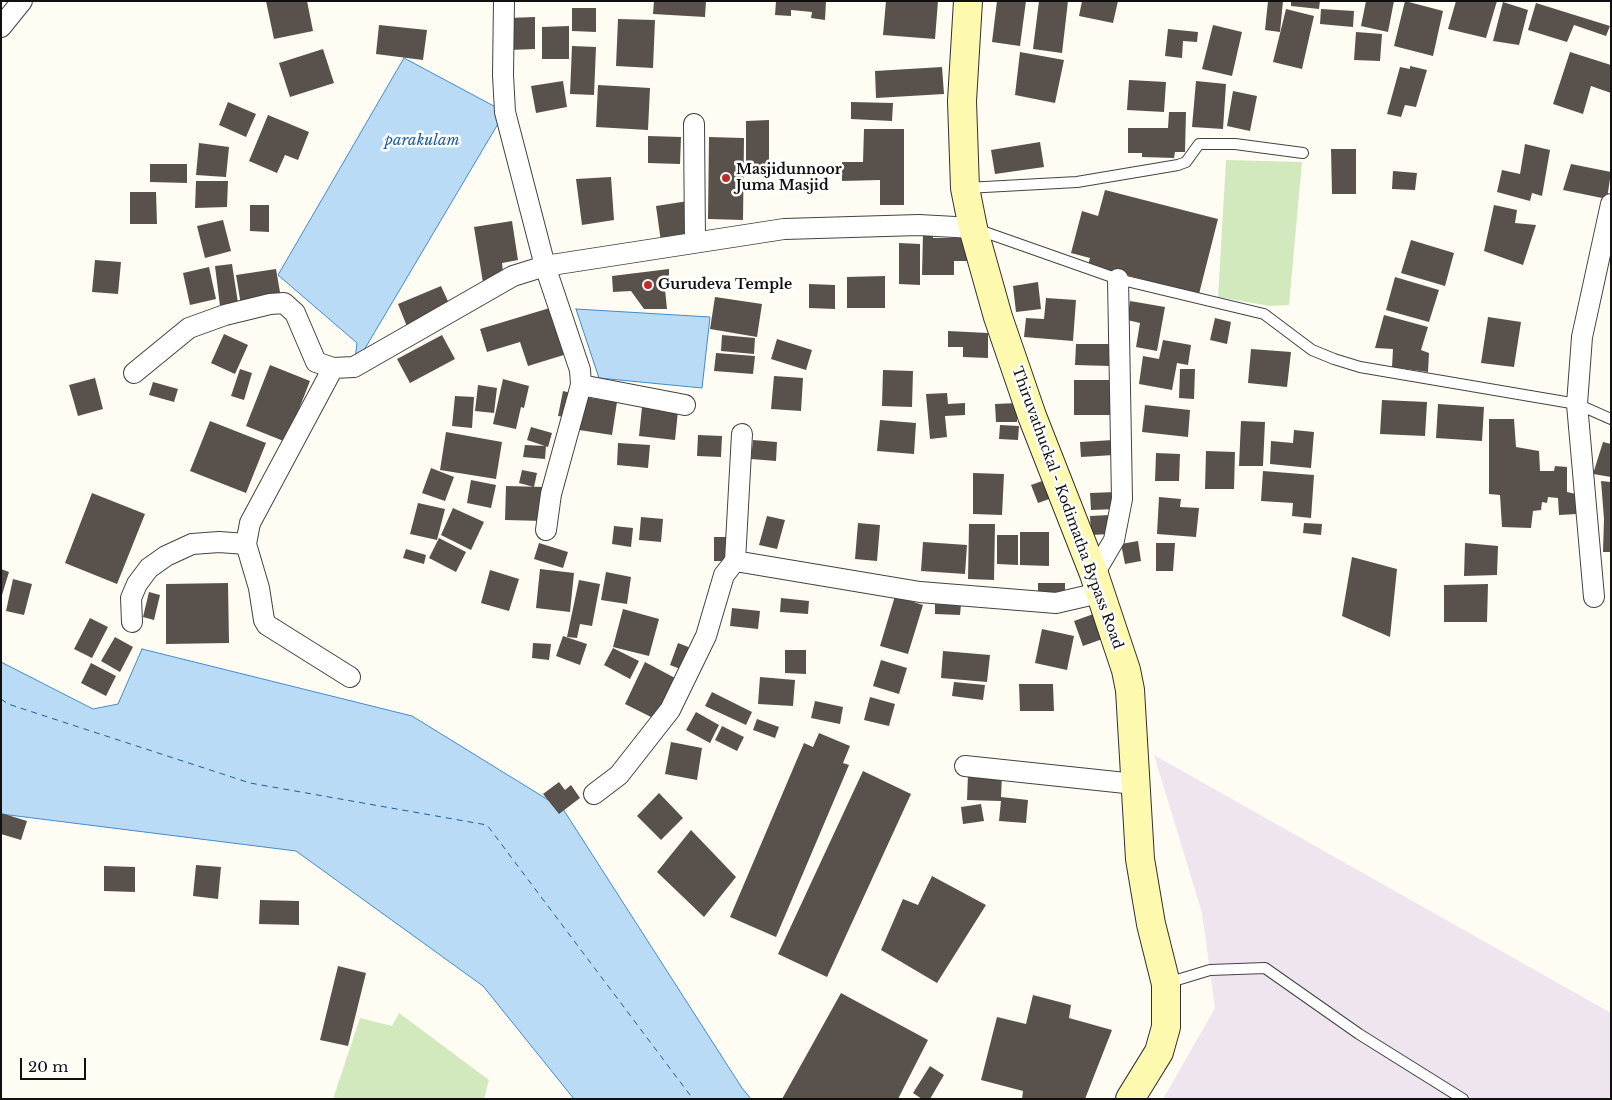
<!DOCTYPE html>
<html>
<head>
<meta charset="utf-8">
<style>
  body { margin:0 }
  #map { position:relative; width:1612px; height:1100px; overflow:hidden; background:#fffdf3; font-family:"Libre Baskerville",serif }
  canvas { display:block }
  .frame { position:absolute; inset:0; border:2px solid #101010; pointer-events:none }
  .scale { position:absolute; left:20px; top:1058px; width:66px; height:22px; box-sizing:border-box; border:2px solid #101010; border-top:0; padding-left:6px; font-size:15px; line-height:18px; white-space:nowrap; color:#101010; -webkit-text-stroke:4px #fff; paint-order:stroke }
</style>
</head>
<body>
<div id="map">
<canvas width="1612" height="1100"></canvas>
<div class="frame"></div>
<div class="scale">20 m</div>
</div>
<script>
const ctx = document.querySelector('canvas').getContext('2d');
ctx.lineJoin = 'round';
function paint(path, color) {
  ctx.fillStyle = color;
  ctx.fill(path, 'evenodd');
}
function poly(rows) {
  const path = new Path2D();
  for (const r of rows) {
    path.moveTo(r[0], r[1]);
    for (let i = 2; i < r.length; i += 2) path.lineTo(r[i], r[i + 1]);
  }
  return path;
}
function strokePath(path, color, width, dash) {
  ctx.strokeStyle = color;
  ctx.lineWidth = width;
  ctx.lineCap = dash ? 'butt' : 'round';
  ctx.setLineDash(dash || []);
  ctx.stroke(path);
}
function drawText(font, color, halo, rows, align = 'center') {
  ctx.font = font + ' "Libre Baskerville",serif';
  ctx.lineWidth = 5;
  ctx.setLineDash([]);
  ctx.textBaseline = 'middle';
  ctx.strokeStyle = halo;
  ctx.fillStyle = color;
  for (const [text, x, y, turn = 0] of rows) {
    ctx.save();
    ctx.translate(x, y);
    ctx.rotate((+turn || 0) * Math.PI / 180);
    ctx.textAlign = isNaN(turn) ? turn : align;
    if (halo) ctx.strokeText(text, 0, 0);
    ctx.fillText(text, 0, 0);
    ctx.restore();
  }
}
const industrial = poly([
  [1154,755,1611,1013,1611,1099,1163,1099,1215,1008,1202,913]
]);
const green = poly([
  [1226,160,1302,162,1289,305,1270,306,1218,297],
  [399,1013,489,1080,484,1099,333,1099,360,1018,392,1026]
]);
const water = poly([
  [404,58,505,112,354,367,357,343,278,275,404,58],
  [576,309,710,317,702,388,599,378,576,309],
  [142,649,412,716,563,809,742,1088,751,1099,574,1099,483,986,296,851,1,814,1,662,93,709,118,704,142,649]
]);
const ferry = poly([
  [1,699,8,704,250,783,487,825,693,1099]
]);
const building = poly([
  [266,1,307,1,313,31,274,39],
  [654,1,706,1,705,17,653,14],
  [776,1,826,1,825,20,811,18,812,12,791,10,791,16,775,15],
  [886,1,938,1,935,39,883,35],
  [997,1,1026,1,1020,46,992,42],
  [1039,1,1068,1,1062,53,1033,49],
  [1082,1,1118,1,1113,23,1079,16],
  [1268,1,1283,1,1280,32,1265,30],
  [1291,1,1320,1,1319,9,1291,6],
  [1366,1,1394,1,1388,32,1361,26],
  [1405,1,1443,11,1433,56,1394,46],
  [1456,1,1497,1,1486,38,1448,29],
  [1503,2,1528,10,1519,45,1493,41],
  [1536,3,1610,26,1606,36,1574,25,1567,42,1528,30],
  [572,8,596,8,596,32,572,31],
  [1286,9,1314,16,1302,69,1273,62],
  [1321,9,1354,11,1353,27,1320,24],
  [535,17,535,49,509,50,508,18],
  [618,19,655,20,653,68,616,66],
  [379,25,427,30,423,60,376,54],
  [1213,25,1242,32,1232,76,1202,69],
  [569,26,569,59,542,59,542,27],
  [1168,29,1198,32,1197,42,1183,41,1182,58,1165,56],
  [1356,32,1382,34,1380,61,1354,60],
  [572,46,596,47,594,95,570,94],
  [323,49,334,83,290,97,279,63],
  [1020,52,1064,60,1055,103,1015,95],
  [1570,52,1611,65,1611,93,1591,86,1583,114,1553,104],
  [1410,66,1427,70,1416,107,1405,105,1401,117,1387,114,1400,67,1410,69],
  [942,67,944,94,876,98,875,71],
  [1129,80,1166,82,1164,112,1127,110],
  [563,81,567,107,536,113,531,86],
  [1196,81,1226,84,1223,129,1192,127],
  [598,85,650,88,648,130,596,127],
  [1233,91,1257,96,1250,131,1227,126],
  [228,102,256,114,246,137,219,125],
  [851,102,893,103,892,121,851,119],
  [1169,112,1186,112,1185,152,1175,152,1174,158,1142,157,1142,153,1128,153,1128,128,1168,128],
  [268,115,309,132,298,160,285,155,277,173,249,161],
  [769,120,769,173,746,173,746,121],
  [864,129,904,129,904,205,880,205,880,180,842,181,842,162,863,162],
  [648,136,681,137,680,164,648,163],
  [709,137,744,138,743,220,708,219],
  [1040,142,1044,167,995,174,991,150],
  [199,143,229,147,226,177,196,175],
  [1525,144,1550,150,1542,196,1532,193,1530,201,1497,192,1502,170,1520,174],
  [1331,149,1356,149,1356,194,1332,194],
  [150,164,187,164,187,183,150,182],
  [1571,164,1611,172,1607,199,1563,190],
  [1393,171,1417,173,1415,190,1392,189],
  [611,177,614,220,582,225,576,179],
  [196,181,228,181,227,207,195,208],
  [1105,190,1218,219,1199,294,1088,265,1090,258,1071,253,1082,211,1098,216],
  [130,192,156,192,157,224,130,224],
  [688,201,691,238,661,242,656,206],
  [250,205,269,205,269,232,250,231],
  [1494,205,1517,210,1515,223,1536,225,1523,265,1484,251],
  [223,220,231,251,205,258,197,226],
  [512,221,518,260,502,263,504,280,483,283,474,227],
  [923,234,933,235,933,238,972,238,972,261,954,261,954,275,922,275],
  [1411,240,1454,253,1445,286,1401,273],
  [899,243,920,244,920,285,899,284],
  [95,260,121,262,118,294,92,292],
  [232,264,238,303,220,306,215,266],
  [209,267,216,299,190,305,183,273],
  [276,269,281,298,241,305,236,275],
  [669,269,669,277,664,279,667,309,644,309,631,291,613,292,612,276],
  [885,276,885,308,847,308,847,277],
  [1395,277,1439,290,1429,322,1386,310],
  [1038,282,1041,309,1016,312,1013,286],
  [809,284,835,285,835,309,809,308],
  [441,286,452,310,408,329,398,304],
  [715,297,762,304,757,337,710,329],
  [1046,298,1076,300,1073,341,1024,337,1026,318,1044,319],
  [1130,301,1165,307,1157,351,1136,347,1140,323,1127,320],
  [553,307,567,354,528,366,520,342,487,352,480,329],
  [1384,315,1428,327,1421,350,1429,353,1428,372,1392,367,1393,349,1375,348],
  [1488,317,1521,322,1514,367,1481,363],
  [1215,318,1231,322,1227,344,1210,340],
  [948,331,988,333,988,358,963,357,963,347,948,347],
  [224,334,248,345,235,374,211,363],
  [442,335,455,359,410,383,397,359],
  [722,335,755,338,754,354,721,351],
  [777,339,812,350,806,370,771,359],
  [1163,340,1191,345,1188,365,1177,363,1172,390,1139,384,1143,356,1159,359],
  [1076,344,1110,344,1110,366,1075,365],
  [1251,349,1291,352,1287,387,1248,383],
  [716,353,755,356,753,374,714,371],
  [270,365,310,381,286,442,246,426],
  [240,369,252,373,244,400,231,396],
  [1180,369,1195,369,1194,399,1179,398],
  [883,370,913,371,912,407,882,406],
  [774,376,803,378,801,411,771,409],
  [95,378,103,409,78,416,69,385],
  [503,379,529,386,524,408,521,407,516,429,493,424],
  [1074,380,1115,380,1115,415,1074,415],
  [153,382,178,389,174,402,149,395],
  [478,385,497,388,494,413,475,411],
  [563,391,575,394,570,418,558,416],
  [947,393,948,404,965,403,965,415,945,416,947,437,930,439,926,394],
  [455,396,474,397,472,428,452,426],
  [584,397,617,402,612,435,579,430],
  [1382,400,1427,402,1425,436,1380,434],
  [1017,403,1017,422,996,422,995,404],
  [1438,404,1484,407,1482,441,1436,438],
  [1145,405,1190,410,1188,437,1142,432],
  [642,407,678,411,675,440,639,436],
  [1489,419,1514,419,1516,447,1539,451,1540,471,1554,471,1555,466,1567,467,1567,492,1576,494,1577,514,1559,515,1558,498,1548,497,1547,503,1542,502,1541,510,1533,511,1531,528,1502,527,1500,495,1489,494],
  [880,420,916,423,914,454,877,451],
  [210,421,266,443,246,493,190,471],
  [1241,421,1265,422,1263,466,1239,466],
  [1000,425,1019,426,1018,440,999,439],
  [531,427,552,433,548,447,527,440],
  [1294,430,1314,432,1311,468,1270,464,1271,441,1293,443],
  [446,432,502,442,496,479,440,470],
  [698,435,722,436,721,457,697,456],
  [753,440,777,442,776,461,751,459],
  [1113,440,1114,455,1081,457,1080,442],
  [1603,442,1611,444,1611,477,1593,474],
  [618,443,650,445,648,468,617,465],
  [525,445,546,446,545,459,523,457],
  [1206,451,1235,452,1234,489,1205,489],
  [1156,453,1180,454,1179,481,1155,481],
  [431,468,454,477,445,501,422,493],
  [522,470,537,473,534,487,519,483],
  [1263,471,1314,475,1311,518,1292,516,1293,503,1261,501],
  [973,473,1004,474,1002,515,973,514],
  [471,480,496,485,491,508,467,503],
  [1045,480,1052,498,1038,503,1031,485],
  [1601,481,1611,482,1611,552,1603,552,1604,519],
  [506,486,544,487,544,521,505,520],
  [1115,492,1116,509,1091,510,1090,493],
  [92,493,145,514,117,584,65,563],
  [1159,497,1181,499,1180,507,1199,508,1196,537,1157,534],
  [418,503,445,509,437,540,410,534],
  [453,508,484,522,471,550,441,535],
  [1110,515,1111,534,1091,535,1090,516],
  [767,516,785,520,777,549,759,545],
  [641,517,663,519,661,542,639,540],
  [858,523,880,525,877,561,855,559],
  [1304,523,1322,524,1321,535,1303,533],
  [969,524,995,524,994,580,968,579],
  [614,526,633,528,631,547,612,544],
  [1020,532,1049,532,1049,566,1020,565],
  [997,535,1018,535,1018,565,997,564],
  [714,537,730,537,730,561,714,561],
  [439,538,466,552,456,572,429,558],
  [1138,541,1141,561,1125,564,1121,544],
  [923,542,967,545,965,574,921,571],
  [539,543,568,552,563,568,534,559],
  [1156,543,1175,543,1173,571,1156,571],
  [1465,543,1498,546,1497,575,1464,576],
  [406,549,426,555,424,564,403,558],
  [1352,557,1397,569,1390,637,1342,616],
  [1,569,9,572,2,595,1,595],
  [540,569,574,573,570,612,536,608],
  [490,570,519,579,509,611,481,603],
  [606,572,631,577,627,604,601,600],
  [13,579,32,584,24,615,6,611],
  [579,580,600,584,592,626,580,624,577,638,567,637],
  [228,583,229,643,166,644,166,584],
  [1038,583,1065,583,1065,595,1038,594],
  [1488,584,1487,622,1444,622,1444,585],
  [149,592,160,595,154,620,143,617],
  [895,596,923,605,908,654,880,646],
  [781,598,809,601,808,614,780,612],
  [935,604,961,605,960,615,935,614],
  [732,608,760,611,758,629,730,626],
  [623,609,659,619,649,656,613,647],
  [1099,612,1108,637,1083,646,1074,621],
  [90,618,108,627,92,658,74,649],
  [1042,629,1074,636,1067,670,1035,663],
  [563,636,587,644,580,665,556,656],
  [115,637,133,647,120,672,101,661],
  [533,643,551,644,549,660,532,658],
  [678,643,691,648,683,670,670,665],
  [613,648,639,661,630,679,604,665],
  [785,650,806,650,806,674,785,673],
  [943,651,990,655,987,682,941,678],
  [881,660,907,668,899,694,873,686],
  [645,662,675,678,655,719,625,704],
  [91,663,116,676,106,696,81,683],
  [760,677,795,680,793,706,758,704],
  [954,682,985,685,983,700,952,696],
  [1019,684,1053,684,1054,711,1020,711],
  [712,692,752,712,746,725,705,706],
  [870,697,895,704,889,726,864,720],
  [815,701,843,707,840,724,811,718],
  [696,712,719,725,710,743,686,730],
  [757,719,779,727,775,738,753,730],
  [722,726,744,737,737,751,715,740],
  [819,733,850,746,843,763,849,765,776,937,730,917,804,743,813,747],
  [671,742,702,748,697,780,665,774],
  [863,771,911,794,827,977,778,954],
  [968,774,1002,775,1001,797,1028,800,1026,823,999,821,1001,801,967,800],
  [559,782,565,790,571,785,580,798,559,814,543,794],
  [659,793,683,818,661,840,637,816],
  [981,804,984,821,963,824,961,807],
  [1,813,27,821,21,840,1,834],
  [691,830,736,877,704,917,657,872],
  [196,865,221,867,218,899,193,896],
  [104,866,135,867,135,892,104,891],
  [932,876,986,905,937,983,881,950,903,899,918,905],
  [260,900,299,901,299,925,259,924],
  [338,966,366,973,348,1046,320,1040],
  [841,993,928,1040,898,1099,782,1099],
  [1033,995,1071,1005,1069,1018,1112,1030,1085,1099,1022,1099,1023,1091,981,1080,997,1017,1026,1024],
  [930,1066,944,1075,930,1099,922,1099,913,1093]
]);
const lane = poly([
  [966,188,1077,182,1178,165,1186,162,1199,144,1235,144,1303,153],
  [976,229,1118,279,1264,314,1312,350,1334,359,1360,367,1577,404,1611,419],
  [1167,983,1210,970,1265,968,1359,1034,1463,1099]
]);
const street = poly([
  [504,1,503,75,505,112,545,266,580,370,581,385,551,494,546,530],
  [1,27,22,1],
  [694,124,695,241],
  [333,368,250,523,246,544,259,588,264,620,267,625,350,677],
  [134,373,189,328,225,315,270,304,284,303,295,313,316,362,333,368,354,367,513,276,545,266,784,229,919,225,973,228],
  [581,385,685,405],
  [735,561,920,592,1056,603,1099,593],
  [1094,574,1114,540,1122,499,1118,279],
  [1594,597,1577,404,1582,337,1611,204],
  [132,622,131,598,137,584,149,568,166,556,192,544,219,542,246,544],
  [965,766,1135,784],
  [594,794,619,775,670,710,706,636,724,575,735,561,742,434]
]);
const secondary = poly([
  [968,1,962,101,965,188,973,228,998,317,1032,416,1094,574,1126,670,1130,690,1140,859,1151,924,1166,984,1166,1027,1159,1052,1130,1099]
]);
const markers = [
  [726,178,5,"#bf2c29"],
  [648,285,5,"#bf2c29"]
];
const poiNames = [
  ["Masjidunnoor",736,170],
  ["Juma Masjid",736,186],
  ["Gurudeva Temple",658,285]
];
const streetNames = [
  ["Thiruvathuckal - Kodimatha Bypass Road",1067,508,70]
];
const waterNames = [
  ["parakulam",422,141]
];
paint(industrial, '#eee5ee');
paint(green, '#d1e9bd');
paint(water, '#b9dbf5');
strokePath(water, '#418bcb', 1);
strokePath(ferry, '#1a5da1', 1, [6, 5]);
paint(building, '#59524c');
strokePath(lane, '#434343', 12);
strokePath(street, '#434343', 22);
strokePath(secondary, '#323232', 30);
strokePath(lane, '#fff', 10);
strokePath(street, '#fff', 20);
strokePath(secondary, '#fdfab0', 28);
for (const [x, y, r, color] of markers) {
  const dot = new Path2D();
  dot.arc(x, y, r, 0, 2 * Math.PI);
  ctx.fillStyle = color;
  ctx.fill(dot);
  strokePath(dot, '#fff', 2);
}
drawText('bold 14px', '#101010', '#fff', poiNames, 'left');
drawText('14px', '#101010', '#fff', streetNames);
drawText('italic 15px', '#1a5da1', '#fff', waterNames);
</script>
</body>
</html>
